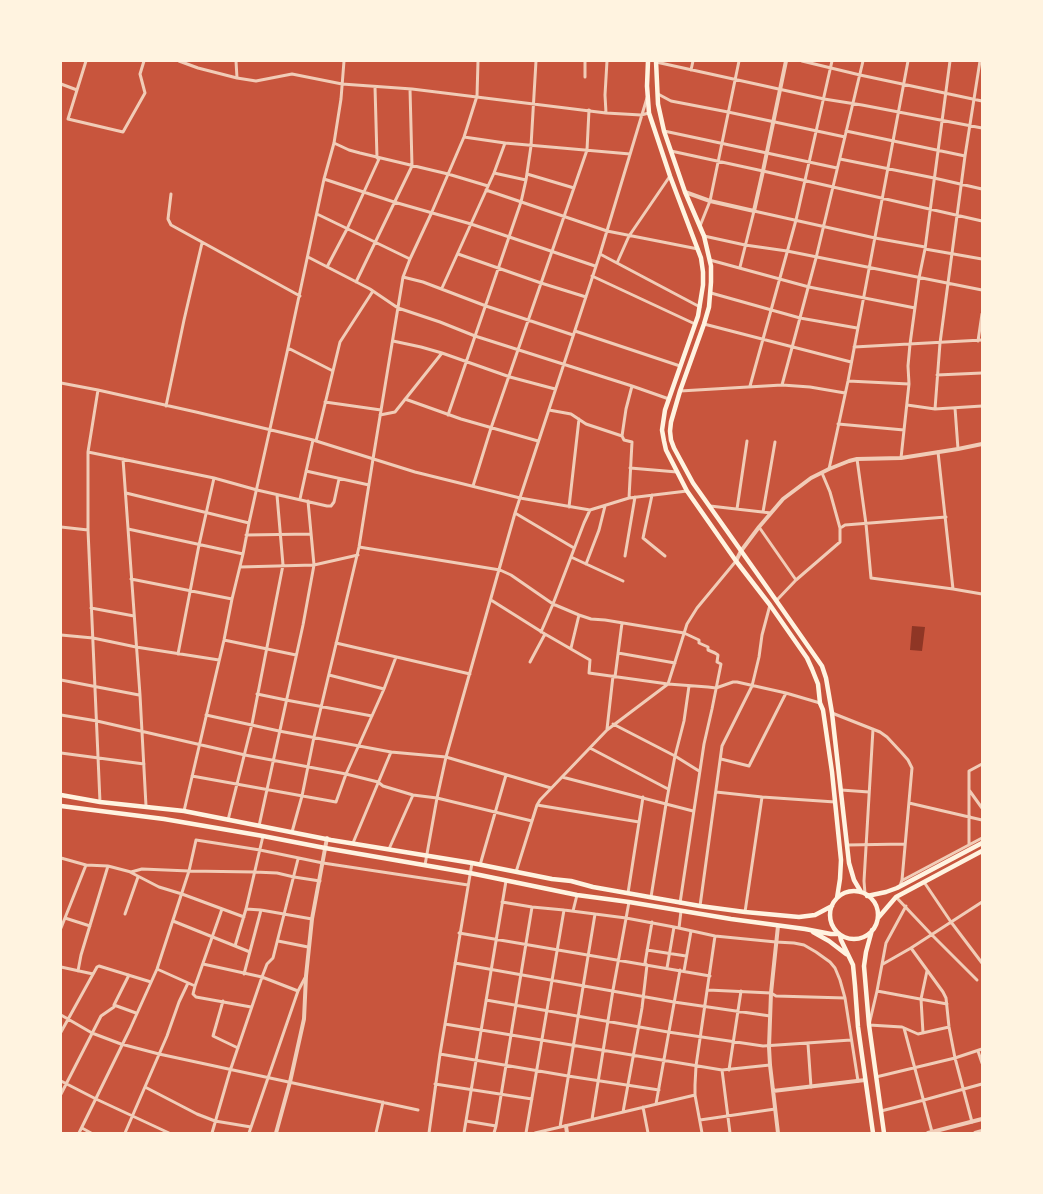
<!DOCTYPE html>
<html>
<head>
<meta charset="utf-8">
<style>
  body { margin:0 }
  #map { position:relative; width:1043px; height:1194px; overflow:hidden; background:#c8553d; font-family:Karla,sans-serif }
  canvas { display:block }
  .frame { position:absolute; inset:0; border:62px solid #fff3e0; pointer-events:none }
</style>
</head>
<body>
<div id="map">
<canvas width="1043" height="1194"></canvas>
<div class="frame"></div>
</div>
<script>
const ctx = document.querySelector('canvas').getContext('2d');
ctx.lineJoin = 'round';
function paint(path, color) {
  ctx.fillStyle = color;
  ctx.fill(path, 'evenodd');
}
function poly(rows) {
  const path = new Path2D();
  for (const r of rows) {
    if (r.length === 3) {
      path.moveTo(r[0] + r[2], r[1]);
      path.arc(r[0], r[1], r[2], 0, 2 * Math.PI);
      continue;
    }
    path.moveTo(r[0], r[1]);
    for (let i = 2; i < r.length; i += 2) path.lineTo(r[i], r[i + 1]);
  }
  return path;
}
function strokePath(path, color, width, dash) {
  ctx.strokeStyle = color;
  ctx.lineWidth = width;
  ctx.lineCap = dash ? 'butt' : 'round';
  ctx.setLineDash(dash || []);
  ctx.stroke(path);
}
const water = poly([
  [912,626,925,627,922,651,910,650]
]);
const minor = poly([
  [86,61,68,119,123,132,145,93,140,74,144,61],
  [179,61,198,68,237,78,256,81,292,74,342,84,412,89,606,113,641,115,649,113],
  [236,61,237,78],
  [478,61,477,96,464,137,431,214,410,259,403,277,423,282,486,306,573,335],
  [802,61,860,75,982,101],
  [656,62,824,99,862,105,982,128],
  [691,70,693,61],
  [585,77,585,61],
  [61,84,77,90],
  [375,87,377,158],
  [658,94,671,101,728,112,845,137],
  [606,113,605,95,607,61],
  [664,131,837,168],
  [846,131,965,156],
  [464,137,505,143,630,154],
  [334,143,349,150,360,153,448,174,488,186],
  [671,151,763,171,982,221],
  [840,159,934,178,982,189],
  [494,173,526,180],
  [527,174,574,188],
  [324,179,394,202,471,224,595,266],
  [486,190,607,231,698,249],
  [171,194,168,219,171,225,300,296],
  [317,214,410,259],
  [700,226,710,201,739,61],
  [704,236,745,245,787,251,982,290],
  [925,249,982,259],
  [458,254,541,283,586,297],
  [600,254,700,307],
  [308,257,370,289,398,308,440,322,475,336,632,386,669,399],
  [710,260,809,287,915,308],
  [617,263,629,236,670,176],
  [327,267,347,229,379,159],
  [740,267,754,211,875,238,925,247],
  [592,276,695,324],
  [356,282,412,166,410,89],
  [442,288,494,173,505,143],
  [711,293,800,318,857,328],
  [704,324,851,362],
  [575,331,680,366],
  [393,341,421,347,442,353,510,377,555,389],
  [978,341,982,314],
  [854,347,982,340],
  [288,348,333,371],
  [937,375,982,373],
  [848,381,909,384],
  [61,383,98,390,196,412,313,440,415,472,520,498,590,510,629,498,687,491],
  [782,385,816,258,863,61],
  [750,386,796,220,832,61],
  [98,390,88,452,88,530,100,802],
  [680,391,782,385,810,387,845,393],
  [405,399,461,419,538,441],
  [325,402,381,410],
  [907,405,935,409,982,406],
  [166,406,184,320,202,243],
  [955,408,958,449],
  [935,409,940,343,965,156,980,61],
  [549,410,571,414,586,424,622,436],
  [380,415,395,412,442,353],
  [448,415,521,202,526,180,531,146,536,61],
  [838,424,904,430],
  [316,441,340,342,373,291],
  [88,452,214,478,257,490,327,506,331,506,334,502,339,479],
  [938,452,953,589],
  [901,458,909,384,908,366,910,344,919,278,925,249,950,61],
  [123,459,140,695,146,806],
  [857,459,866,524,871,578,953,589,982,594],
  [630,468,677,472],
  [829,469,848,381,908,61],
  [306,471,369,485],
  [822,473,830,492,840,528],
  [473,486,491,428,587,150,589,110],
  [126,493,249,523],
  [652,495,643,538,665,556],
  [629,498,632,442,624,440,622,436,626,409,632,386],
  [300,499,313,440],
  [710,506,771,513],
  [569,507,579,419],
  [737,509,747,441],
  [763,512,775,442],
  [515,513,574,548],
  [61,527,88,530],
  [759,527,796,580,776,601],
  [128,529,243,554],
  [246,535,311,534],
  [359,547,500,570,511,575,553,604,579,615,591,619,605,620,684,633,699,640,699,643,708,647,708,650,715,653,718,655,717,662,721,664,712,709,704,744,680,903],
  [625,556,635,497],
  [571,557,623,581],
  [586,564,599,530,605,506],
  [240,567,314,565,358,555],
  [131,579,232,599],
  [796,580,840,542,840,528,842,527,845,525,946,517],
  [491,600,545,634,590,660,589,673,668,684,708,687,716,688,733,682,737,682,786,693,820,703],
  [91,608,134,616],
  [541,632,553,604,584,523,590,510],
  [61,635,93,638,136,647,219,660],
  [224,640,296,655],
  [336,643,470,674],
  [571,648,579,615],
  [618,653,675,663],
  [178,654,199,545,214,478],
  [530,662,545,634],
  [329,675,384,689],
  [615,677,622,623],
  [61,680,139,695],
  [689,686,684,721,675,756,699,771],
  [257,694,286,700,372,716],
  [832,713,880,732,887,737,901,752,908,760,912,768,902,880,900,886],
  [61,715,97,721,245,755,346,774,378,782,383,786,413,795,437,798,532,821],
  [206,715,279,731,391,752,446,757,551,788],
  [613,724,675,756,666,804,693,811],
  [607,729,613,676],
  [590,748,668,789],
  [61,753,144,764],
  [721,759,749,766,786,693],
  [192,776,336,802,346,774,384,689,396,657],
  [562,777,666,804,651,897],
  [841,790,869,792],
  [969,790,982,808],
  [716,792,762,797],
  [909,803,982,820],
  [537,805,639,822],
  [184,811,224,640,232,599,243,554,249,523,288,348,324,179,334,143,341,99,344,61],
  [228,820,252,724,283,565,277,495],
  [259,826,303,625,314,565,308,501],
  [292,832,302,796,314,737,359,547,373,459,403,277],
  [353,843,391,752],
  [847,845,905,844],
  [969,845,969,771,982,764],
  [389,849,413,795],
  [61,858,86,865,108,866,131,872,142,869,189,871,255,872,277,873,294,877,320,881],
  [425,865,437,798,446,757,515,513,600,254,647,98],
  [480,865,506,775],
  [130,872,159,887,182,894,244,917],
  [516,872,537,805,540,800,607,730,668,684,687,624,697,608,736,561],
  [903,880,982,838],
  [924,882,951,922,982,963],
  [628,893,643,797],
  [865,894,864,881,873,729],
  [896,897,931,934,977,980],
  [502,902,532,907,564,910,626,918,674,927,715,936,776,942,794,943,804,945,816,952,830,962,835,968,840,980,845,998,858,1081],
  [700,906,722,746,752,686,759,657,762,635,770,605],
  [906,906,886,943,877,991,869,1025,902,1027,918,1034,949,1027],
  [246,909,261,910,312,919],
  [573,911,577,895],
  [745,912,762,797,835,802],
  [125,914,138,877],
  [65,918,90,926],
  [173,921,250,952],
  [61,928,86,865],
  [679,928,681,911],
  [459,933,710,976],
  [278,941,308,947],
  [235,946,246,909,263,836],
  [911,948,943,992,946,998,949,1027,955,1058,972,1122],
  [647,950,686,956],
  [455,963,674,1002,770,1016],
  [203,964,262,977,298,991],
  [883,964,911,948,982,902],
  [61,967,93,974],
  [667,968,674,927],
  [157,969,195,986,222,909],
  [78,971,81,955,108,866],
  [684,971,691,931],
  [244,974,261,910],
  [195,986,193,994,196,997,251,1007],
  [708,990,771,993,776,996,845,998],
  [877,991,947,1004],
  [486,1000,668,1032,763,1046,851,1040],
  [223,1001,213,1036,238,1048],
  [114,1005,136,1013],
  [61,1015,92,1033,121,1044,159,1054,418,1110],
  [445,1024,722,1070,770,1065],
  [904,1028,932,1132],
  [61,1032,97,967,99,966,151,982],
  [923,1033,921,999,927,971],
  [808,1044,811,1087],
  [978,1051,982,1063],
  [440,1054,568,1076,659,1090],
  [722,1070,730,1133],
  [729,1070,741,991],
  [876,1077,955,1058,982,1049],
  [61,1081,96,1099,169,1133],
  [435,1084,532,1099],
  [145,1087,197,1114,215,1121,251,1127],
  [61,1094,101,1016,114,1007,114,1005,129,975],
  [656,1104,680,970],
  [643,1107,648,1133],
  [881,1111,924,1100,982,1084],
  [623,1112,642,1008,647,965,645,963,652,922],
  [592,1119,613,990,629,902],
  [700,1120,775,1109],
  [466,1121,496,1126],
  [560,1127,595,914],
  [82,1128,91,1133],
  [79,1133,130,1029,157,969,189,871,196,840,260,850,323,863,468,885],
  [125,1133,167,1036,179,1002,188,983],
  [212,1133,230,1071,262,977,267,964,273,958,298,859],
  [249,1133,298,991,306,976],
  [376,1133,383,1102],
  [429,1133,440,1054,472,863],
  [464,1133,506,881],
  [494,1133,496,1126,532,907],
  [526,1133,564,910],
  [535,1133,695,1095],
  [702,1133,695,1095,695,1085,696,1066,715,936]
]);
const tertiary = poly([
  [685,192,710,201,754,211,763,171,786,61],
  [736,561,741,551,759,527,783,499,811,478,829,469,849,461,857,459,901,458,958,449,982,444],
  [773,1091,865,1080],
  [566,1126,567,1133],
  [276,1133,290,1082,304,1019,306,976,312,919,327,838],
  [778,1133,770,1065,769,1047,771,993,778,926],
  [928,1133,982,1119],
  [975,1133,982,1131]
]);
const primary = poly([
  [648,61,647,86,649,113,670,176,701,258,703,272,703,285,698,316,665,410,662,430,664,441,666,450,687,491,736,561,770,605,807,658,812,669,818,684,820,703,823,710,832,772,841,860,840,879,837,898],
  [656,61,658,104,664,131,685,192,704,236,711,266,711,282,709,307,704,324,680,391,671,422,670,431,671,440,674,448,693,483,766,586,822,666,826,678,832,713,849,863,854,880,861,892],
  [61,795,100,802,184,811,331,840,472,863,552,879,571,881,593,887,700,906,745,912,799,917,815,915,832,906],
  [61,806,164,819,263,836,325,848,470,873,577,895,629,902,731,919,805,929,831,934,838,934],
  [854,915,24],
  [867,896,886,892,897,888,982,843],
  [878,918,896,897,982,851],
  [872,930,866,952,864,966,869,1025,884,1133],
  [813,932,829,941,846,954],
  [840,935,841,940,853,965,855,986,858,1027,873,1133]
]);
paint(water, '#8f3625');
strokePath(minor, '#f1ccb7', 3);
strokePath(tertiary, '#f1ccb7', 4);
strokePath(primary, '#fff3e0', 4.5);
</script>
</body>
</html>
